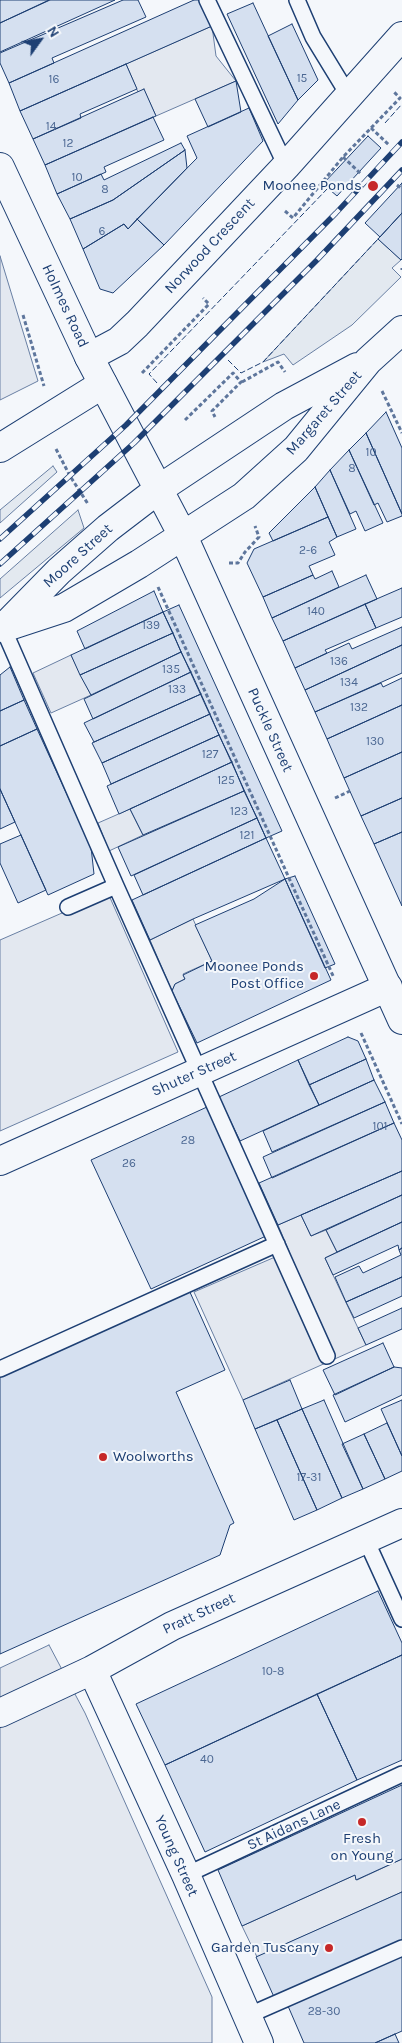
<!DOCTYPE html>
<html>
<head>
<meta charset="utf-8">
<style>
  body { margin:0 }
  #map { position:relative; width:402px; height:2043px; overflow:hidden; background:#f4f7fb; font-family:Karla,sans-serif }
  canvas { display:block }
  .north { position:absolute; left:15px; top:15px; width:50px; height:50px; -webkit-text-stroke:4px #f4f7fb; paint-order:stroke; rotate:58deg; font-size:14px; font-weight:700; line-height:20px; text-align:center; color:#1d3f73 }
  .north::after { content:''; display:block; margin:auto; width:18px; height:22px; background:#1d3f73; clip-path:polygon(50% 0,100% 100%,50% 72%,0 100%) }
</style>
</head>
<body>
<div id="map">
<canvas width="402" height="2043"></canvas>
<div class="north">N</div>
</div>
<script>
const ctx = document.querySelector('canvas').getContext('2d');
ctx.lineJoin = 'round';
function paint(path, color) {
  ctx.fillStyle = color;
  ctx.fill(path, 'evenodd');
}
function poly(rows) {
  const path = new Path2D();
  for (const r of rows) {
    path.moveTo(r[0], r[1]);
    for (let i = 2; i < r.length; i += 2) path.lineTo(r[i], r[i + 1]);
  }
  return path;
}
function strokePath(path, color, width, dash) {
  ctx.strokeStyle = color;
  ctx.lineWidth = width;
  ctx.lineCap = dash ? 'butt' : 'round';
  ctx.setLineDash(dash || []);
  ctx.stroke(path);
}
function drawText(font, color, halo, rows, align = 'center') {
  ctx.font = font + ' Karla,sans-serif';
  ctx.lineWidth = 4;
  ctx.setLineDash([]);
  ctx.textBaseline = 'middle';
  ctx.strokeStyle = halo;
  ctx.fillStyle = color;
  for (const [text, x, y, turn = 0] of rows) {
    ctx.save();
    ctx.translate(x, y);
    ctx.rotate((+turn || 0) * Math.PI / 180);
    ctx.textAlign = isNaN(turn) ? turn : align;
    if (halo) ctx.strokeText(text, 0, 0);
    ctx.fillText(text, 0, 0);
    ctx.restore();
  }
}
const green = poly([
  [378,239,401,260,392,268,401,277,352,325,293,365,284,354,263,362,378,239],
  [53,466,57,472,0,523,0,510,53,466],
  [78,510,84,528,0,598,0,579,78,510]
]);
const parking = poly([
  [212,26,216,56,236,81,156,116,144,90,138,92,126,64,212,26],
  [0,256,38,381,0,400,0,256],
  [71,655,91,695,51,713,33,673,71,655],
  [130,809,143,835,109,851,98,823,130,809],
  [108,893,178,1052,0,1131,0,940,108,893],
  [193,919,212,961,183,974,185,979,175,984,172,991,150,940,193,919],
  [301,1215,311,1236,326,1230,337,1252,325,1258,366,1345,243,1400,194,1292,289,1251,278,1225,301,1215],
  [49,1645,85,1713,212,1997,212,2043,0,2043,0,1668,49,1645],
  [402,1859,402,1892,257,1957,242,1926,355,1875,357,1880,402,1859]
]);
const building = poly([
  [0,0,49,0,0,23,0,0],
  [50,0,115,0,0,52,0,23,50,0],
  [123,0,138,0,146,17,52,58,54,63,9,83,0,63,0,53,123,0],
  [194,0,200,0,212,26,20,111,9,83,194,0],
  [253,3,298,100,278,124,227,14,253,3],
  [292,24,318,80,298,100,268,36,292,24],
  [126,64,137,89,80,114,81,118,33,139,20,111,126,64],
  [236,81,241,112,208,127,195,99,236,81],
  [144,89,156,116,45,165,33,139,144,89],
  [249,108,263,141,164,245,137,219,197,158,187,136,249,108],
  [153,117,164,140,104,167,106,172,57,194,45,165,153,117],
  [368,136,381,148,337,196,323,184,368,136],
  [181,143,185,150,113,200,70,219,57,194,101,174,104,180,181,143],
  [185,150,187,168,128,229,124,224,83,249,70,219,113,200,185,150],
  [402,183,402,213,380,237,365,223,402,183],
  [402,213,402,259,401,260,378,239,402,213],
  [137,219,164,245,113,293,100,289,83,249,124,224,128,229,137,219],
  [386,412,402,448,402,514,366,433,386,412],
  [366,433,402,514,402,516,387,522,378,503,374,505,349,450,366,433],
  [349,450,383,523,365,531,356,511,350,514,330,470,349,450],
  [330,470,356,529,337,537,315,487,330,470],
  [315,487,328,517,273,541,269,533,315,487],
  [328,517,337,537,329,542,335,555,309,566,313,575,263,597,247,563,254,549,328,517],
  [332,571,339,587,272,618,263,597,313,575,315,579,332,571],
  [366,575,377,599,283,641,272,618,366,575],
  [402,588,402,617,376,628,365,604,402,588],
  [154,591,163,612,85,649,77,631,154,591],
  [365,604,376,628,325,650,327,653,295,668,283,641,365,604],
  [179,605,282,831,266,838,163,612,179,605],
  [163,612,173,633,80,675,71,655,163,612],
  [402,627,402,645,305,690,295,668,349,643,352,649,402,627],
  [173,633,181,652,91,695,80,675,173,633],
  [402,645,402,673,315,712,305,690,402,645],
  [181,652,191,672,93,719,84,699,181,652],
  [10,667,24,700,0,711,0,675,10,667],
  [191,672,201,694,94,742,84,723,191,672],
  [402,678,402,705,327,739,315,712,381,683,383,687,402,678],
  [201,694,210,714,102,763,92,743,201,694],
  [24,700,37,729,0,746,0,711,24,700],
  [402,705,402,752,344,778,327,739,402,705],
  [210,714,219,735,111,784,102,763,210,714],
  [37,729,91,847,94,874,48,895,0,789,0,746,37,729],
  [219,735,232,762,119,814,107,786,219,735],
  [402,752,402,798,361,816,344,778,402,752],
  [232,762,244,791,143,835,130,809,232,762],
  [0,789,15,822,0,829,0,789],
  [244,791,257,818,131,876,118,847,244,791],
  [402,798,402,832,374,844,361,816,402,798],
  [257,818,266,838,143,895,134,875,257,818],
  [402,832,402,906,374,844,402,832],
  [21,835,46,890,18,903,0,863,0,844,21,835],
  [266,838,285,879,193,919,150,940,132,900,266,838],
  [295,876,335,964,325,968,285,879,295,876],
  [285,879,331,980,197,1043,172,991,175,984,185,979,183,975,212,961,195,925,254,899,285,879],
  [348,1037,358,1041,366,1059,309,1085,298,1060,348,1037],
  [366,1059,374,1080,319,1105,309,1085,366,1059],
  [298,1060,319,1105,240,1141,219,1097,298,1060],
  [374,1080,385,1102,272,1152,263,1131,374,1080],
  [385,1102,394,1123,272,1178,263,1157,385,1102],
  [207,1107,266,1236,151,1289,91,1160,207,1107],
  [394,1123,402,1140,402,1171,278,1225,259,1183,394,1123],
  [402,1171,402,1195,311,1236,301,1215,402,1171],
  [402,1195,402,1222,337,1252,326,1230,402,1195],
  [402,1222,402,1248,399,1250,398,1245,333,1275,325,1258,402,1222],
  [402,1248,402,1277,346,1302,335,1277,359,1266,363,1273,401,1255,399,1250,402,1248],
  [402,1277,402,1296,354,1318,346,1302,402,1277],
  [189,1290,225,1370,176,1392,234,1523,230,1525,220,1555,0,1654,0,1375,189,1290],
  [402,1308,402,1329,366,1345,358,1328,402,1308],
  [383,1343,394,1367,335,1395,323,1370,383,1343],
  [394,1367,402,1368,402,1395,345,1422,333,1395,394,1367],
  [290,1380,302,1409,255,1429,243,1400,290,1380],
  [324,1400,363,1489,342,1498,302,1409,324,1400],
  [402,1400,402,1456,381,1409,402,1400],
  [302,1409,342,1498,317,1510,277,1420,302,1409],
  [277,1420,317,1510,294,1520,255,1429,277,1420],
  [387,1423,402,1456,402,1471,385,1479,364,1434,387,1423],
  [364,1434,385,1479,363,1489,342,1444,364,1434],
  [378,1591,402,1643,402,1655,165,1765,136,1704,378,1591],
  [402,1655,402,1760,357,1780,317,1694,402,1655],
  [317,1694,357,1780,205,1852,165,1765,317,1694],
  [402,1785,402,1859,356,1880,355,1875,242,1926,218,1870,402,1785],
  [402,1892,402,1940,274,1997,256,1957,402,1892],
  [402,1956,402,2031,375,2043,304,2043,288,2006,402,1956],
  [395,2034,399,2043,375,2043,395,2034]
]);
const path = poly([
  [371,128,389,145],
  [343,157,361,174],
  [397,185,402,189],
  [285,211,293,218,343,157,400,98,393,91],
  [402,268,402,270],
  [23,315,44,386],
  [142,373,209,304,203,298],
  [242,382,278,362,285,372],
  [382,391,402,433],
  [185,420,233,373,241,382,212,411,215,417],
  [56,449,70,476,88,504],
  [229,563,238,563,245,552,259,537,255,526],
  [158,587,334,978],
  [335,798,350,791],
  [361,1033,402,1124]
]);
const service = poly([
  [207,0,286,166],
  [297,0,313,37,349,96],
  [3,628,116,886,327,1356],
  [68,907,116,886],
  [0,1369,277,1244],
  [366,1540,402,1619],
  [186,1875,402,1774],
  [247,2016,402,1948]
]);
const minor = poly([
  [89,357,119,341,137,324,286,166,402,36],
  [0,448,103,384],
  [0,1161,388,987],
  [92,1670,186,1875,259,2043],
  [0,1713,92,1670,172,1626,402,1523]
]);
const tertiary = poly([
  [0,167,89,357,183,536,402,1020],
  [7,624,59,571,108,528,159,489,284,406,357,367],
  [3,628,64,608,139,564,244,496,296,449,368,361,402,330]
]);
const rail = poly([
  [0,539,126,425,336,213,402,142],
  [0,564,134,443,317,260,402,170]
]);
const fence = poly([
  [385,123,402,104],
  [228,360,241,373,263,362,378,239],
  [157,383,149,374,328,188]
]);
const markers = [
  [373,186,6,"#c62828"],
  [314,976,5,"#c62828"],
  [103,1457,5,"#c62828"],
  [362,1822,5,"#c62828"],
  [329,1948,5,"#c62828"]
];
const numberNames = [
  ["15",302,79],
  ["16",54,80],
  ["14",51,127],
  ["12",68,144],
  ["10",77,178],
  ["8",105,190],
  ["6",102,232],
  ["10",371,453],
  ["8",352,469],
  ["2-6",308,551],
  ["140",316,612],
  ["139",151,626],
  ["136",339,662],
  ["135",171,670],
  ["134",349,683],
  ["133",177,690],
  ["132",359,708],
  ["130",375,742],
  ["127",210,755],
  ["125",226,781],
  ["123",239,812],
  ["121",247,836],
  ["101",380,1127],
  ["28",188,1141],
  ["26",129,1164],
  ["17-31",309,1478],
  ["10-8",273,1672],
  ["40",207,1760],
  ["28-30",324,2012]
];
const poiNames = [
  ["Moonee Ponds",362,186],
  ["Moonee Ponds",304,967],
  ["Post Office",304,984],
  ["Woolworths",113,1457,"left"],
  ["Fresh",362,1839,"center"],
  ["on Young",362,1856,"center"],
  ["Garden Tuscany",319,1948]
];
const streetNames = [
  ["Norwood Crescent",210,246,-47],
  ["Holmes Road",65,306,65],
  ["Margaret Street",324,413,-49],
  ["Moore Street",78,556,-42],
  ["Puckle Street",270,730,66],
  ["Shuter Street",194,1074,-24],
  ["Pratt Street",199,1614,-25],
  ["St Aidans Lane",294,1825,-25],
  ["Young Street",176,1856,66]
];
paint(green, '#e3e9f0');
strokePath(green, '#687fa3', 1);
paint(parking, '#e3e8f0');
strokePath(parking, '#687fa3', 1);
paint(building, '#d5e0f0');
strokePath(building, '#1d3f73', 1);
strokePath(service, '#1d3f73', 18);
strokePath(minor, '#1d3f73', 30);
strokePath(tertiary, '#1d3f73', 30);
strokePath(path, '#5e769c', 3, [4, 2.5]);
strokePath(service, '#f4f7fb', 15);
strokePath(minor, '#f4f7fb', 28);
strokePath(tertiary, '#f4f7fb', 28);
strokePath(rail, '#1d3f73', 5.5);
strokePath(rail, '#f4f7fb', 4, [11]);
strokePath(fence, '#1d3f73', 1, [6, 2.5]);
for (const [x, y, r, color] of markers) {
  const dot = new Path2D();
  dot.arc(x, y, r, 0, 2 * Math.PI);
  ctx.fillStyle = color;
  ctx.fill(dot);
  strokePath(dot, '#f4f7fb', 2);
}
drawText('12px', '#4b6792', null, numberNames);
drawText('15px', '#1d3f73', '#f4f7fb', poiNames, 'right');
drawText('15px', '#1d3f73', '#f4f7fb', streetNames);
</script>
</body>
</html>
